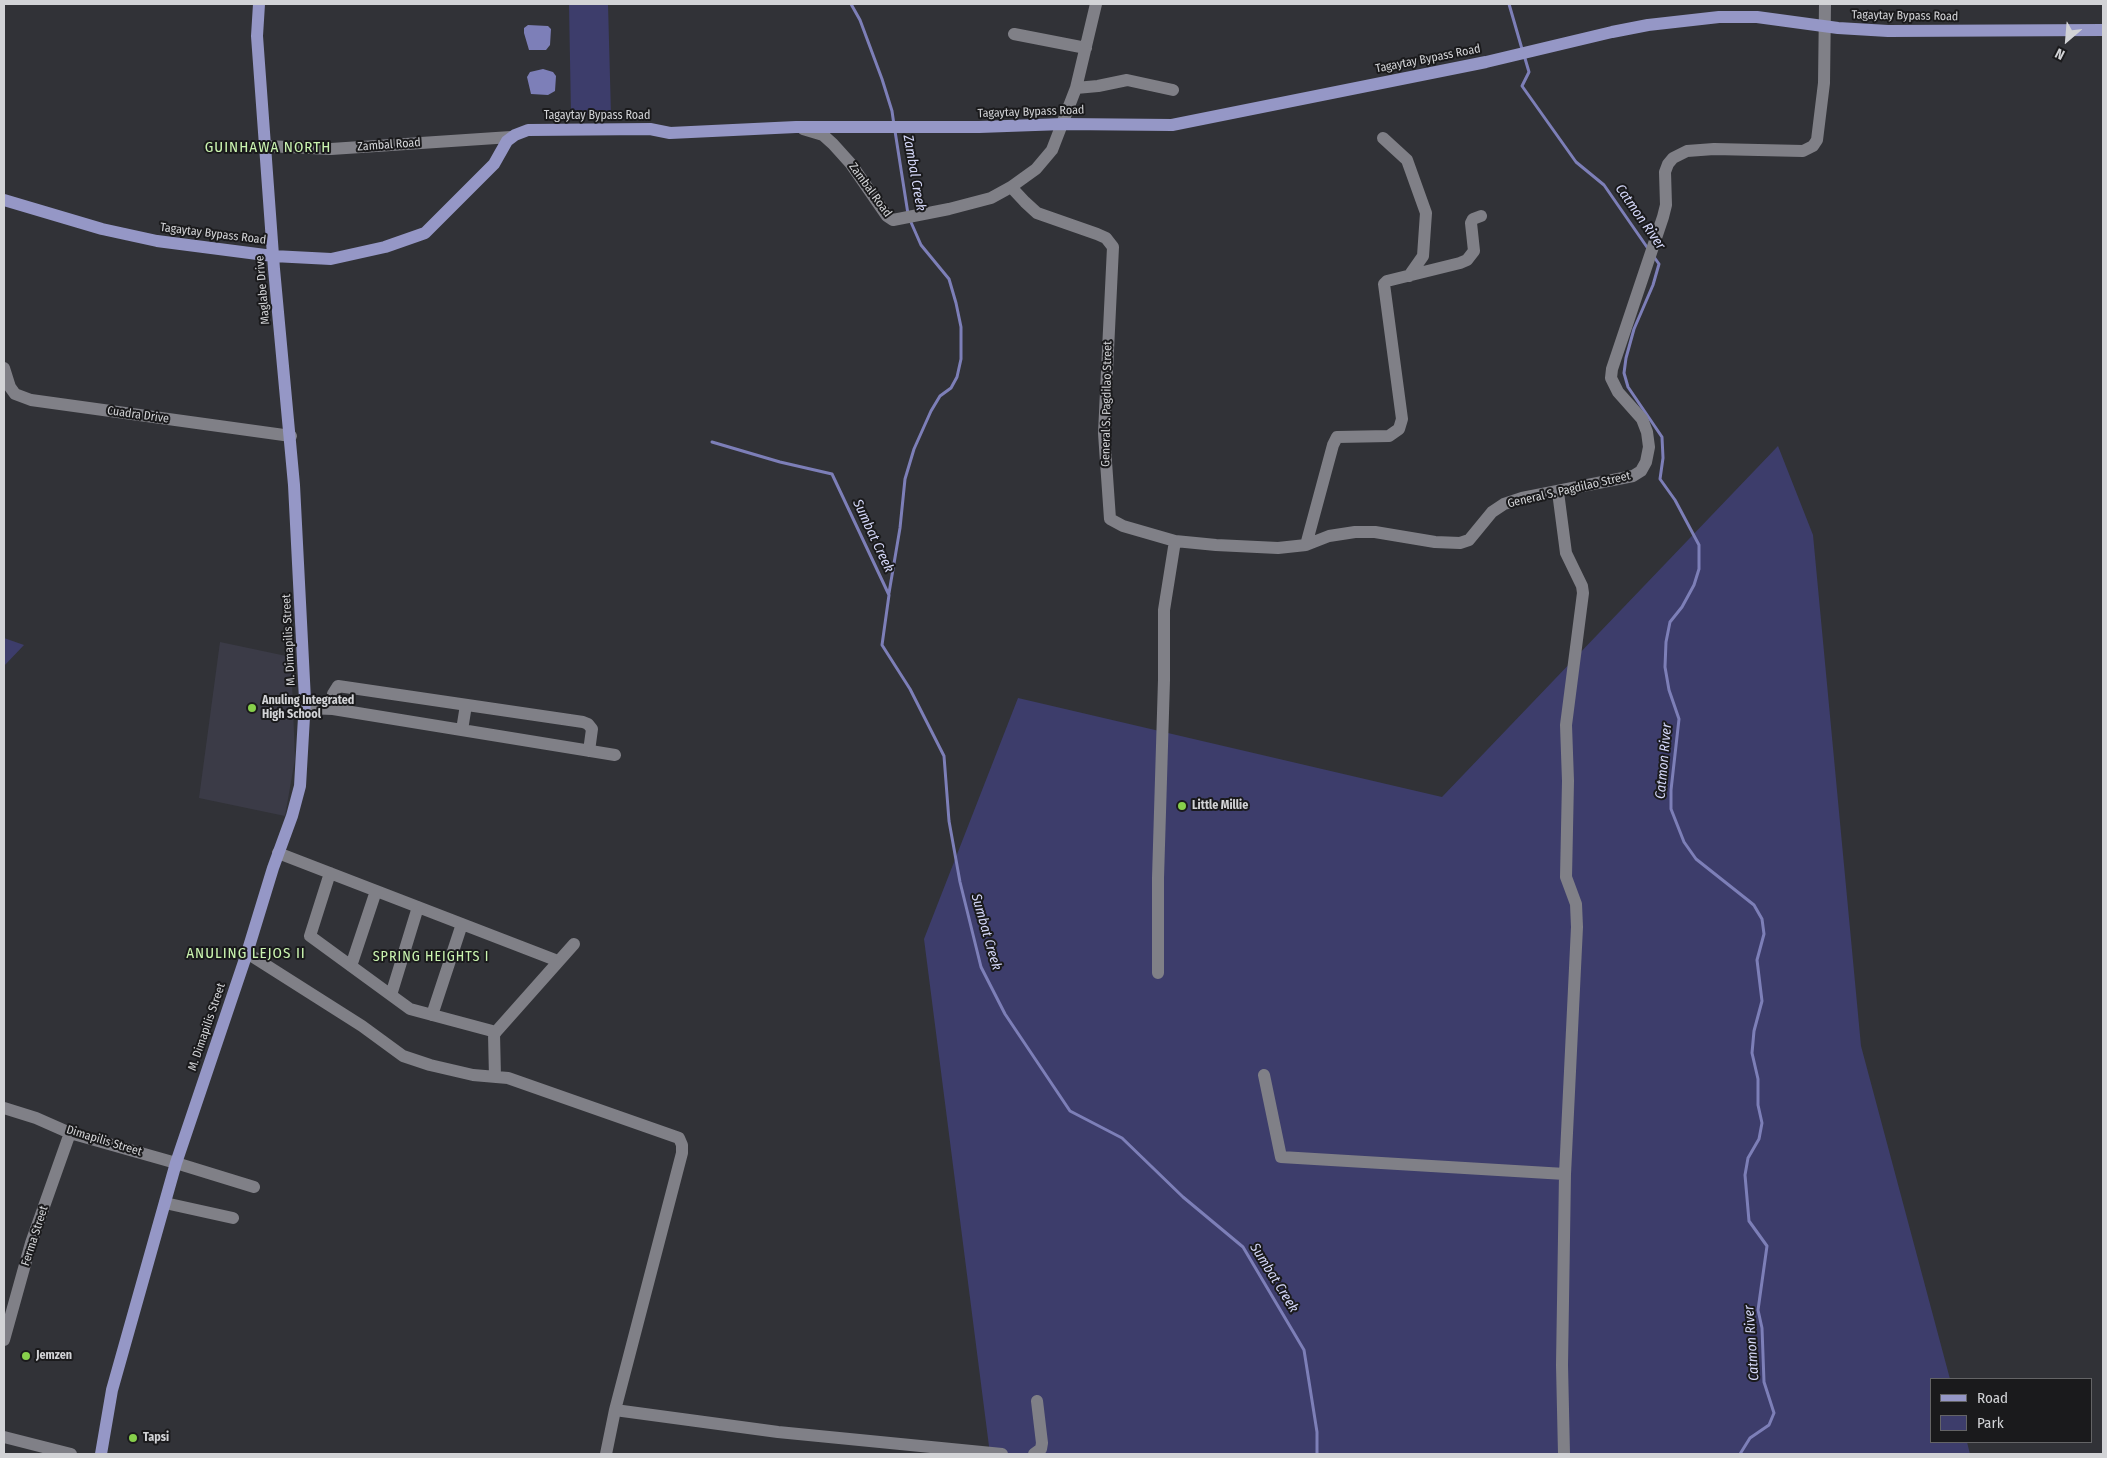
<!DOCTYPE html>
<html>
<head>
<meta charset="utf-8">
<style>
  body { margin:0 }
  #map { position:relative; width:2107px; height:1458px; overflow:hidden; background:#313237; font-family:"Fira Sans Condensed",sans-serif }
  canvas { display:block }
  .frame { position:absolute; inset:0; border:5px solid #d2d3d6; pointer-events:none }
  .legend { position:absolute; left:1930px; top:1378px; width:162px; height:65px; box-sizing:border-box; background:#1a1a1c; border:1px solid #646466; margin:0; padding:6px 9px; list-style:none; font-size:15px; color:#d2d3d6 }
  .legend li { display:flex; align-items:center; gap:10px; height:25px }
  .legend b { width:25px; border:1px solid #646466 }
  .north { position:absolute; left:2042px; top:15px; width:50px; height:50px; -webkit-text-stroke:4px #1a1a1c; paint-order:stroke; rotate:207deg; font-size:14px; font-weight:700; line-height:20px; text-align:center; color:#d2d3d6 }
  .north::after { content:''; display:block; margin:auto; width:18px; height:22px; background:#d2d3d6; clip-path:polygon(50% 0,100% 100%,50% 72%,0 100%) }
</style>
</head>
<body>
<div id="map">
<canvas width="2107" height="1458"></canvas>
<div class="frame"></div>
<ul class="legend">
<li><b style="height:6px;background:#9597c6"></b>Road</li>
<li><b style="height:14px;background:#3d3d6b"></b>Park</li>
</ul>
<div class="north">N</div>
</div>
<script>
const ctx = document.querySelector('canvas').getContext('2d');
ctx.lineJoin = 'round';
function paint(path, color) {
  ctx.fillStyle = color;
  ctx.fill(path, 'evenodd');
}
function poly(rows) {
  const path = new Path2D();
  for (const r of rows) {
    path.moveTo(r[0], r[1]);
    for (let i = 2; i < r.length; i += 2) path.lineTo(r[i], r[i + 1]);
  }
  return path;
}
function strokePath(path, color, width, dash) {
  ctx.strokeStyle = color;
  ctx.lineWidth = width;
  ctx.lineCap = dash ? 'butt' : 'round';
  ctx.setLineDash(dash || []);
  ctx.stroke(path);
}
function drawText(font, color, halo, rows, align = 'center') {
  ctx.font = font + ' "Fira Sans Condensed",sans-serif';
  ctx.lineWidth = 4;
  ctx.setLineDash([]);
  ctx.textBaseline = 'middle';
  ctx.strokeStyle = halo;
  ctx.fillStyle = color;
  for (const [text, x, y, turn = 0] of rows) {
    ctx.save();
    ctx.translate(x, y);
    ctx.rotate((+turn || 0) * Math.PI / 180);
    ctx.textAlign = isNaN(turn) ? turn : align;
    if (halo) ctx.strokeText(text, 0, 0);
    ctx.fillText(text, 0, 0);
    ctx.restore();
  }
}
const built = poly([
  [220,642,291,657,295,759,285,816,199,798]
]);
const green = poly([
  [569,4,608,4,611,115,571,115],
  [1778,446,1813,535,1861,1046,1950,1379,1931,1379,1931,1442,1967,1442,1970,1454,990,1454,924,939,1018,698,1442,797],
  [4,638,24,645,4,666]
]);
const water = poly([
  [528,25,548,26,551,29,550,45,546,50,529,50,524,33,524,28],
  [543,69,553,72,556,76,555,91,548,95,531,94,527,77,530,72]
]);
const stream = poly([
  [851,4,860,20,882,79,892,111,894,125],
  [1509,4,1522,49],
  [1524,55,1529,72,1522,86,1576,162,1604,185,1649,250],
  [895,131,908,214],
  [1654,257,1659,264,1653,285,1634,329,1626,358,1624,373,1628,387,1662,437,1663,458,1660,479,1675,500,1699,545,1699,569,1694,585,1682,607,1670,622,1666,642,1665,667,1669,690,1679,719,1671,790,1671,809,1684,842,1696,859,1754,905,1762,919,1764,934,1757,960,1762,1001,1754,1031,1752,1053,1758,1079,1758,1105,1762,1123,1759,1139,1748,1158,1745,1175,1749,1221,1767,1246,1758,1310,1762,1328,1764,1382,1774,1413,1769,1425,1750,1438,1740,1454],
  [712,442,780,462,832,474,889,595,882,645,910,689,944,756,949,821,960,882,981,967,1005,1014,1070,1111,1122,1138,1183,1197,1243,1247,1304,1350,1317,1432,1317,1454],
  [889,593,900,528,905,479,914,449,931,411,940,396,951,388,957,377,961,359,961,327,956,303,949,279,921,245,910,220]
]);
const minor = poly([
  [1014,34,1086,48],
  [1076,88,1098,86,1127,80,1173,90],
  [803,129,823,135,833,144,851,164,887,216,893,220,949,209,991,198,1011,187,1036,169,1052,150,1076,88,1096,4],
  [1383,138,1407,160,1426,213,1423,256,1409,276],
  [266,146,331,149,511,137],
  [1011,187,1025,202,1037,213,1097,234,1106,238,1113,247,1104,433,1110,519,1123,526,1175,541,1216,545,1278,548,1306,545,1329,536,1355,532,1375,532,1435,542,1460,543,1469,540,1492,512,1504,504,1522,498,1633,476,1641,471,1646,462,1649,447,1647,432,1642,419,1618,392,1611,378,1612,369,1663,217,1666,205,1665,172,1668,164,1673,158,1687,151,1714,149,1803,151,1813,146,1817,140,1824,83,1825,4],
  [4,368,10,387,15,394,31,400,291,436],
  [1558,492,1566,553,1582,586,1583,593,1566,725,1568,781,1566,877,1576,904,1577,927,1565,1174,1562,1365,1564,1454],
  [1306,545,1333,445,1337,437,1389,436,1399,429,1402,419,1384,284,1387,281,1460,263,1467,260,1474,251,1471,223,1473,219,1481,216],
  [305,708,333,709,615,755],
  [333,709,333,694,338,686,583,722,588,724,592,729,589,751],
  [462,730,466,705],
  [278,853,558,961],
  [330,873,310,936,410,1009,496,1032],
  [247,953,362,1026,403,1056,430,1065,473,1075,508,1078,679,1138,682,1145,682,1153,615,1410,606,1454],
  [351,966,376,891],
  [1158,973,1158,878,1164,680,1164,610,1175,541],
  [391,995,418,907],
  [432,1015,462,924],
  [1264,1075,1281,1157,1565,1174],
  [495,1077,494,1034,574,944],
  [4,1108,36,1118,70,1133,176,1163,254,1187],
  [165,1203,233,1218],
  [4,1340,31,1243,70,1133],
  [615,1410,778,1432,1002,1454],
  [4,1437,71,1454],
  [1034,1454,1041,1449,1042,1443,1037,1401]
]);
const major = poly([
  [4,200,102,229,157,241,273,256,331,259,385,247,425,233,494,164,507,141,515,135,528,130,650,129,670,133,796,127,979,127,1063,124,1172,125,1486,62,1612,32,1648,25,1719,17,1757,17,1838,28,1888,31,2103,30],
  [101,1454,112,1390,176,1163,247,953,273,868,292,816,300,786,305,700,294,485,274,269,257,36,259,4]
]);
const markers = [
  [252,708,5,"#87cf4b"],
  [1182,806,5,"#87cf4b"],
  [26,1356,5,"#87cf4b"],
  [133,1438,5,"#87cf4b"]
];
const streetNames = [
  ["Tagaytay Bypass Road",1905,16,1],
  ["Tagaytay Bypass Road",1428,59,-11],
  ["Tagaytay Bypass Road",1031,112,-2],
  ["Tagaytay Bypass Road",597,116],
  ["Zambal Road",389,145,-4],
  ["Zambal Road",870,190,54],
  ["Tagaytay Bypass Road",213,234,7],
  ["Maglabe Drive",263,290,-95],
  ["General S. Pagdilao Street",1107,404,-89],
  ["Cuadra Drive",138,415,8],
  ["General S. Pagdilao Street",1569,490,-13],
  ["M. Dimapilis Street",289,640,-93],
  ["M. Dimapilis Street",207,1027,-71],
  ["Dimapilis Street",104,1141,17],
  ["Ferma Street",35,1236,-72]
];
const poiNames = [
  ["Anuling Integrated",262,701],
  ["High School",262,715],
  ["Little Millie",1192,806],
  ["Jemzen",36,1356],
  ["Tapsi",143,1438]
];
const waterNames = [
  ["Zambal Creek",914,173,80],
  ["Catmon River",1640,217,55],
  ["Sumbat Creek",873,536,65],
  ["Catmon River",1664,761,-85],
  ["Sumbat Creek",986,932,74],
  ["Sumbat Creek",1274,1278,58],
  ["Catmon River",1752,1343,-94]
];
const neighbourhoodNames = [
  ["SPRING HEIGHTS I",431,957]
];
const quarterNames = [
  ["GUINHAWA NORTH",268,148],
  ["ANULING LEJOS II",246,954]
];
paint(built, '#3b3b47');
paint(green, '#3d3d6b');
paint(water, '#7d7fb8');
strokePath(stream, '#7d7fb8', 3);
strokePath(minor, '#808087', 12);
strokePath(major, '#9597c6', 12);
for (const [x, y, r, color] of markers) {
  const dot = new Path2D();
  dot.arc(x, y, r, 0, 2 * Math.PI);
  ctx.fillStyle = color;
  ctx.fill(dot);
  strokePath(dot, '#1a1a1c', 2);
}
drawText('12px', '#d2d3d6', '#1a1a1c', streetNames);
drawText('bold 12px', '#d2d3d6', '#1a1a1c', poiNames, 'left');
drawText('italic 14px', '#d4d7f8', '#1a1a1c', waterNames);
ctx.letterSpacing = '1px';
drawText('14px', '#caf4af', '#1a1a1c', neighbourhoodNames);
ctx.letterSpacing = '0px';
ctx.letterSpacing = '1px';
drawText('15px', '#caf4af', '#1a1a1c', quarterNames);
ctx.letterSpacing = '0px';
</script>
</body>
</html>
